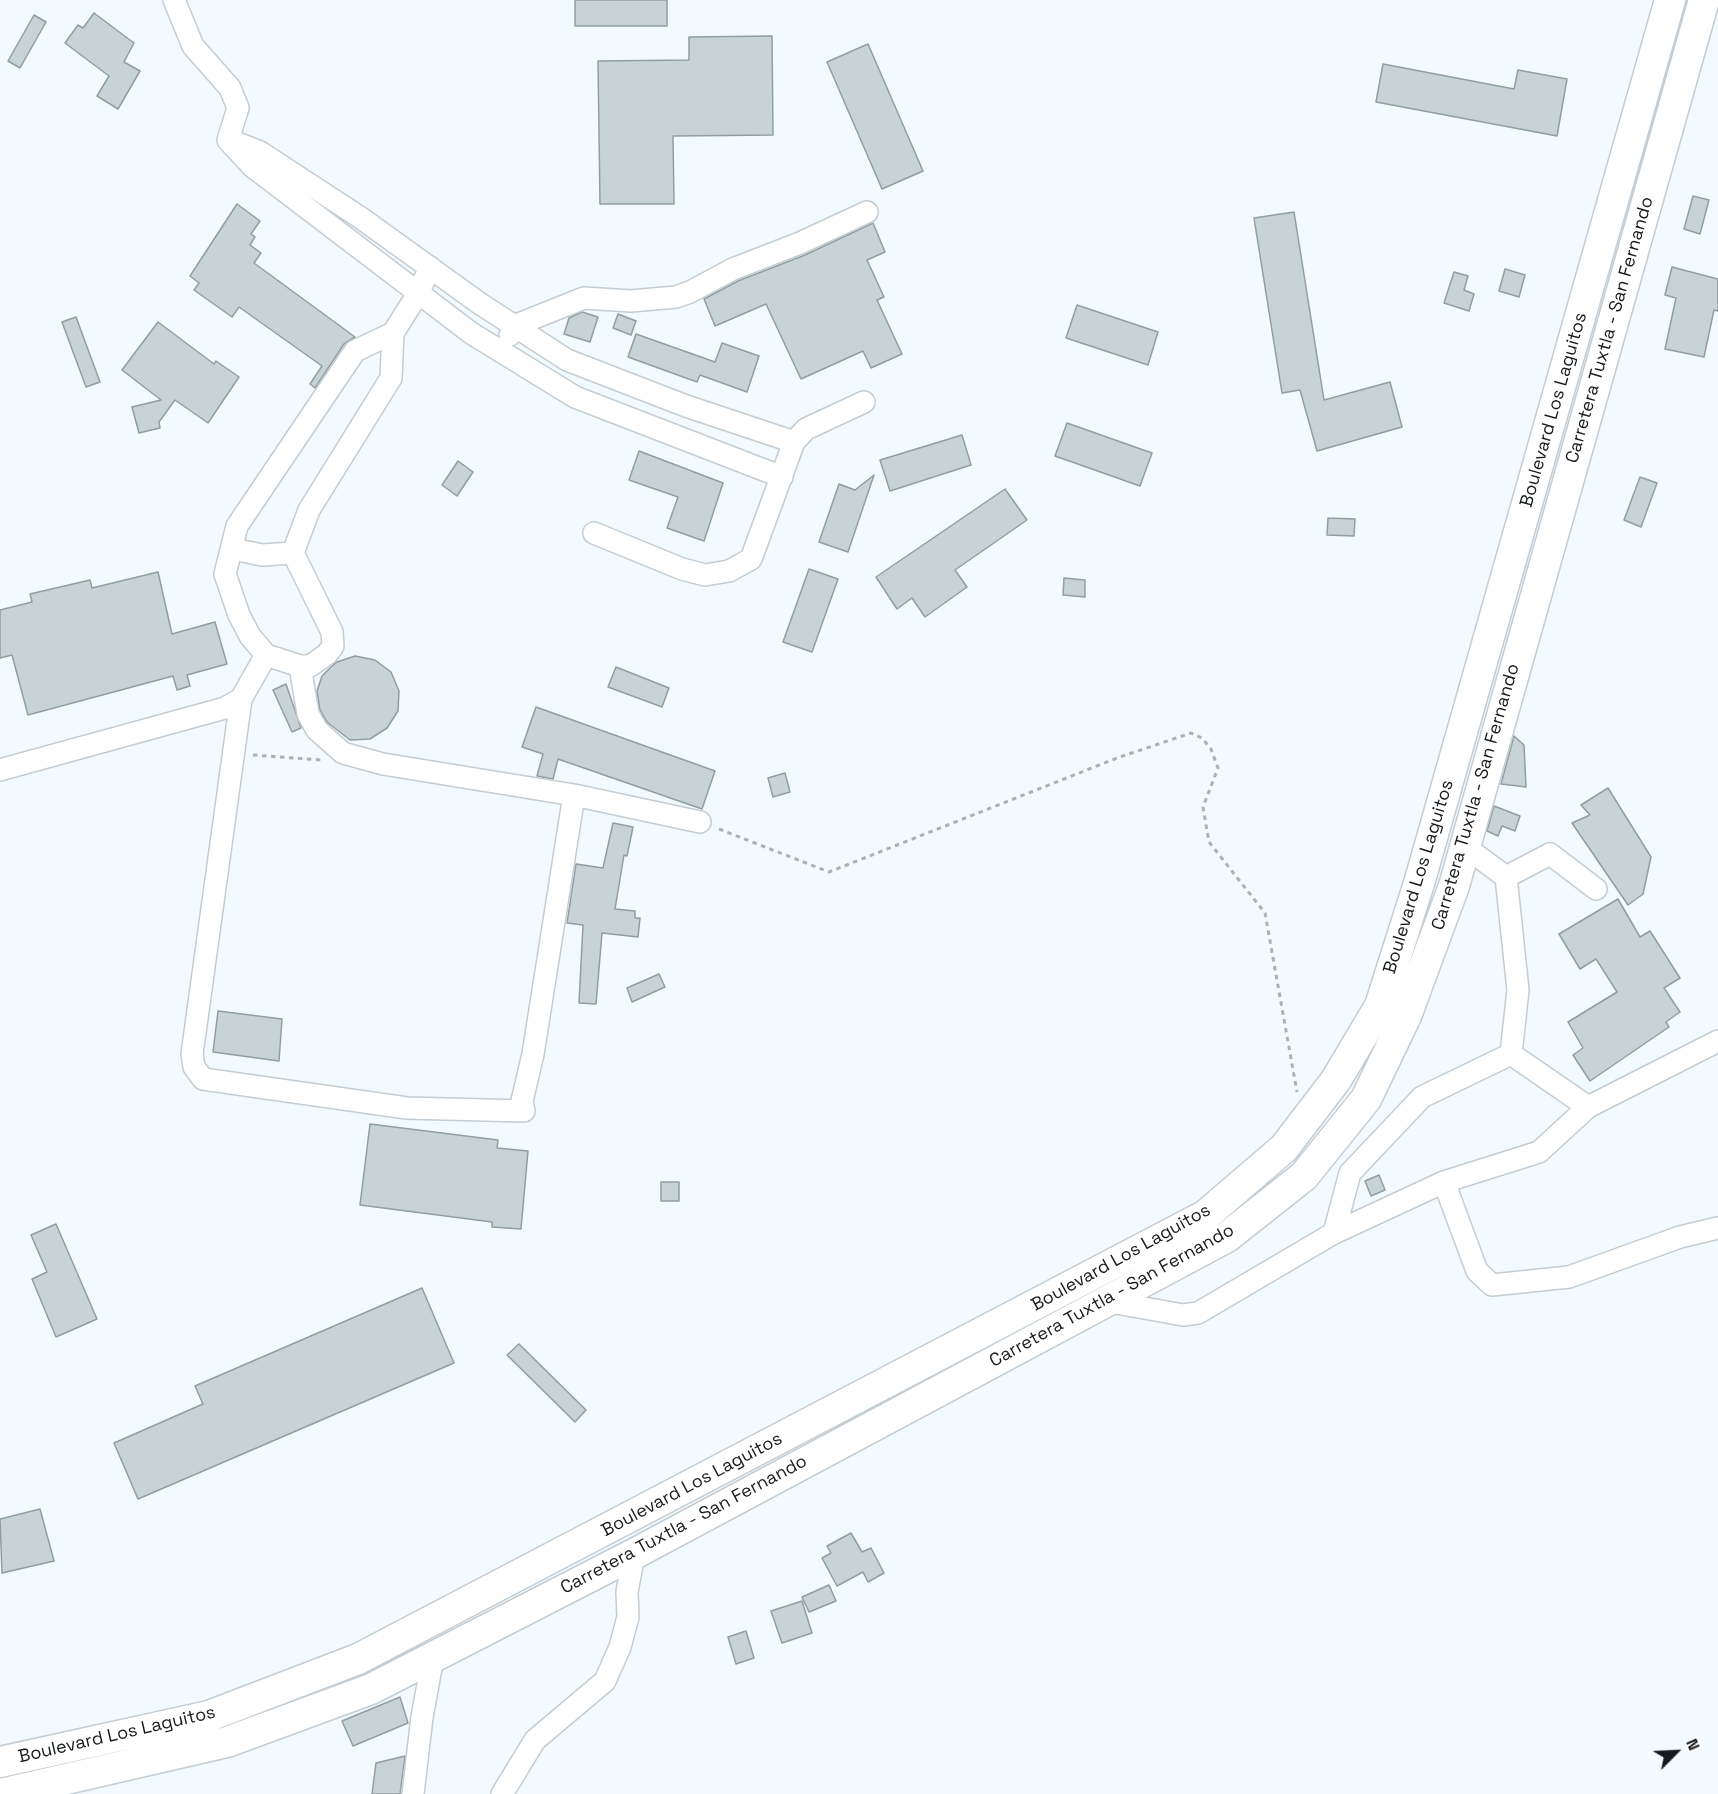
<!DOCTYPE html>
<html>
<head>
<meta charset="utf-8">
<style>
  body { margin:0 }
  #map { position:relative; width:1718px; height:1794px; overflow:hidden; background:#f2f9ff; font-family:"Space Grotesk",sans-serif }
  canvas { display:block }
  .north { position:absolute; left:1646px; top:1722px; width:60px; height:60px; -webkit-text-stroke:4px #fff; paint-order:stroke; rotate:66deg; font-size:16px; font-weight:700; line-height:24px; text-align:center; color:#171b1d }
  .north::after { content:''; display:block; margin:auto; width:21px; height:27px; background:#171b1d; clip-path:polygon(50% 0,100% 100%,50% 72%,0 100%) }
</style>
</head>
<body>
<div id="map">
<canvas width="1718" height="1794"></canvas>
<div class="north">N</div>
</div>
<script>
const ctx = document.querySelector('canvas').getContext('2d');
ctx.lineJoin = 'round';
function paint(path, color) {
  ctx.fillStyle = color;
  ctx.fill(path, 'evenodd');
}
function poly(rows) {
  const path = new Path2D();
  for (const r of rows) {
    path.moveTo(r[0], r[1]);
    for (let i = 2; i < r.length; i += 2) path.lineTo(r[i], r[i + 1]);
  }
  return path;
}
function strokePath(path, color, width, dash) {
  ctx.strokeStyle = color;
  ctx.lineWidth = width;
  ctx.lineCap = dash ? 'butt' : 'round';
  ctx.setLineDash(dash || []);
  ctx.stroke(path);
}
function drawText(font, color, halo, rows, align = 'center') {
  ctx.font = font + ' "Space Grotesk",sans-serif';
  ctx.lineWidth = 4.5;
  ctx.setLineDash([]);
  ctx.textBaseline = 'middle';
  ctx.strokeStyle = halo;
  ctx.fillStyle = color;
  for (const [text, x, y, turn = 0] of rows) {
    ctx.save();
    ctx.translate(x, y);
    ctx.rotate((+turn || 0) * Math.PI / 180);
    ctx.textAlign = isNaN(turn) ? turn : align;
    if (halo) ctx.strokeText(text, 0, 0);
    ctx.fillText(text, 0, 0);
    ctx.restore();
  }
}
const building = poly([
  [575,0,667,0,667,26,575,26,575,0],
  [94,13,134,43,124,62,140,71,118,109,97,96,109,76,65,43,78,25,83,28,94,13],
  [34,15,46,22,20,68,8,61,34,15],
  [772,36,773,135,673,136,674,204,600,204,598,61,689,60,689,37,772,36],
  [868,44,923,171,882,189,827,62,868,44],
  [1383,64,1514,89,1518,70,1567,79,1557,136,1376,102,1383,64],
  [1693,196,1709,200,1700,234,1684,229,1693,196],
  [237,204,260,221,251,234,255,237,250,245,261,253,254,263,355,337,344,344,315,388,310,384,322,366,239,307,232,317,194,290,199,283,190,276,237,204],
  [1294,212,1324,400,1390,382,1402,427,1317,451,1300,390,1282,393,1254,218,1294,212],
  [873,223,885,252,867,260,884,297,877,300,902,354,871,368,863,351,801,379,766,304,715,326,704,299,738,281,805,255,873,223],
  [1672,267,1718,279,1718,311,1714,310,1704,357,1665,349,1676,298,1665,295,1672,267],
  [1505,269,1525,275,1519,297,1499,291,1505,269],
  [1454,272,1468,276,1464,290,1474,294,1469,311,1444,303,1454,272],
  [1077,305,1158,332,1148,365,1066,338,1077,305],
  [582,312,598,317,590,342,564,334,569,318,582,312],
  [618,314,636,321,631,335,613,328,618,314],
  [76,317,100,382,86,387,62,322,76,317],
  [158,322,214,364,216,361,239,377,208,423,175,400,159,422,160,428,139,433,132,407,161,400,122,370,158,322],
  [636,334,715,362,722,343,759,356,747,392,700,375,697,382,628,357,636,334],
  [1067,423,1152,453,1140,486,1055,456,1067,423],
  [962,435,971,465,890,491,880,460,962,435],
  [639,451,723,483,704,541,667,528,678,497,629,480,639,451],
  [458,461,473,472,457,496,442,485,458,461],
  [874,475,848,552,819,542,839,484,855,490,874,475],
  [1640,477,1657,483,1641,527,1624,520,1640,477],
  [1005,489,1027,520,955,570,967,587,925,617,912,598,897,609,876,577,1005,489],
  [1328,518,1355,519,1354,536,1327,535,1328,518],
  [809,569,838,579,812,652,783,642,809,569],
  [158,572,172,634,215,622,227,664,187,675,190,686,177,690,173,676,28,715,12,655,0,658,0,610,32,602,30,594,90,580,92,588,158,572],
  [1064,578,1085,580,1085,597,1063,595,1064,578],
  [355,656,375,660,391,672,399,691,398,711,387,728,370,739,350,740,327,722,320,710,317,691,322,676,331,667,337,662,355,656],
  [616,667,669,688,662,707,608,687,616,667],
  [286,684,301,728,292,732,273,690,286,684],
  [536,707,715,771,702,809,558,759,553,779,537,776,543,754,522,747,536,707],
  [1514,736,1524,745,1526,787,1501,784,1514,736],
  [785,773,790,792,773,797,768,778,785,773],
  [1608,788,1651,857,1643,894,1628,905,1572,823,1590,815,1581,805,1608,788],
  [1494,806,1520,816,1515,831,1502,826,1498,836,1487,831,1494,806],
  [613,823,633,827,627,856,624,855,615,909,635,911,635,918,640,918,638,937,602,933,596,1004,579,1003,583,925,567,923,576,864,603,868,613,823],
  [1618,899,1640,937,1650,931,1680,978,1664,988,1680,1012,1666,1022,1669,1027,1590,1081,1573,1055,1583,1048,1568,1022,1617,992,1596,959,1580,969,1559,934,1618,899],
  [659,974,665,987,632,1002,627,988,659,974],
  [218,1011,282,1019,279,1061,213,1052,218,1011],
  [370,1124,498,1140,497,1148,528,1151,521,1229,492,1227,492,1222,360,1205,370,1124],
  [1379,1175,1385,1190,1371,1196,1365,1181,1379,1175],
  [661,1182,679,1182,679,1201,661,1201,661,1182],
  [56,1224,97,1319,56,1337,32,1279,47,1272,31,1235,56,1224],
  [422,1288,454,1363,138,1499,114,1443,203,1404,195,1386,422,1288],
  [519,1344,586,1410,575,1422,507,1355,519,1344],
  [40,1509,54,1561,2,1573,0,1519,40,1509],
  [851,1533,862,1552,871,1548,884,1573,868,1582,863,1572,837,1586,822,1558,831,1553,827,1546,851,1533],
  [829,1585,836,1601,809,1612,802,1597,829,1585],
  [802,1601,812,1633,782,1643,771,1611,802,1601],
  [746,1631,754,1658,736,1664,728,1637,746,1631],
  [400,1697,408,1723,353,1746,342,1721,400,1697],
  [405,1756,400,1794,372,1794,376,1763,405,1756]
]);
const path = poly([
  [253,755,321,760],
  [719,829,829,872,1117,758,1191,733,1202,738,1211,749,1218,768,1203,807,1209,842,1265,913,1297,1092]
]);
const minor = poly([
  [174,0,193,46,230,88,238,108,228,140],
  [228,140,253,167,471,333,575,397,782,477],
  [232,141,260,152,361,218,479,303,567,360,686,406,794,442],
  [393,333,355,351,237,526,225,574,239,615,250,636,266,655,300,666,310,666,327,654,333,646,332,632,293,553,309,510,391,378,393,333,419,292,430,267],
  [510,335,514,326,584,298,631,301,676,297,690,292,733,269,800,243,867,212],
  [594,533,682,569,705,575,729,571,751,559,794,442,806,429,864,402],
  [233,549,262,555,293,553],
  [300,666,308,714,317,730,343,753,383,764,574,795,700,822],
  [241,699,192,1054,194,1067,203,1079,407,1108,524,1111,522,1101,533,1054,574,795],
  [0,770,225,708,241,699,266,655],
  [1464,846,1506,877,1550,854,1596,889],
  [1506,877,1518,990,1511,1054,1588,1107],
  [1444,1182,1477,1271,1492,1285,1569,1277,1680,1237,1718,1228],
  [1334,1233,1350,1173,1422,1097,1511,1054],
  [1105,1301,1183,1315,1198,1313,1334,1233,1444,1182,1539,1152,1588,1107,1718,1041],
  [413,1794,422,1717,433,1657],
  [502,1794,535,1740,605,1681,620,1647,628,1617,627,1592,634,1554]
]);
const secondary = poly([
  [0,1762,209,1716,358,1659,1206,1215,1284,1148,1336,1080,1380,1006,1420,880,1670,0],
  [1,1794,227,1742,371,1689,634,1554,1227,1237,1304,1176,1366,1099,1406,1016,1454,886,1704,0]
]);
const streetNames = [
  ["Carretera Tuxtla - San Fernando",1610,330,-74],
  ["Boulevard Los Laguitos",1554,410,-74],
  ["Carretera Tuxtla - San Fernando",1476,797,-74],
  ["Boulevard Los Laguitos",1419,877,-73],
  ["Boulevard Los Laguitos",1121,1258,-29],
  ["Carretera Tuxtla - San Fernando",1112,1296,-29],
  ["Boulevard Los Laguitos",692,1485,-28],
  ["Carretera Tuxtla - San Fernando",684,1525,-28],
  ["Boulevard Los Laguitos",117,1735,-13]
];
paint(building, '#c7d3d5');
strokePath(building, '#929ea0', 1.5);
strokePath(minor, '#c3cdd3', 24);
strokePath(secondary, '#c3cdd3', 33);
strokePath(path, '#abb1b6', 3, [4.5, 4.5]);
strokePath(minor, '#fff', 21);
strokePath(secondary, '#fff', 30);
drawText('18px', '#171b1d', '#fff', streetNames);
</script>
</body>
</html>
